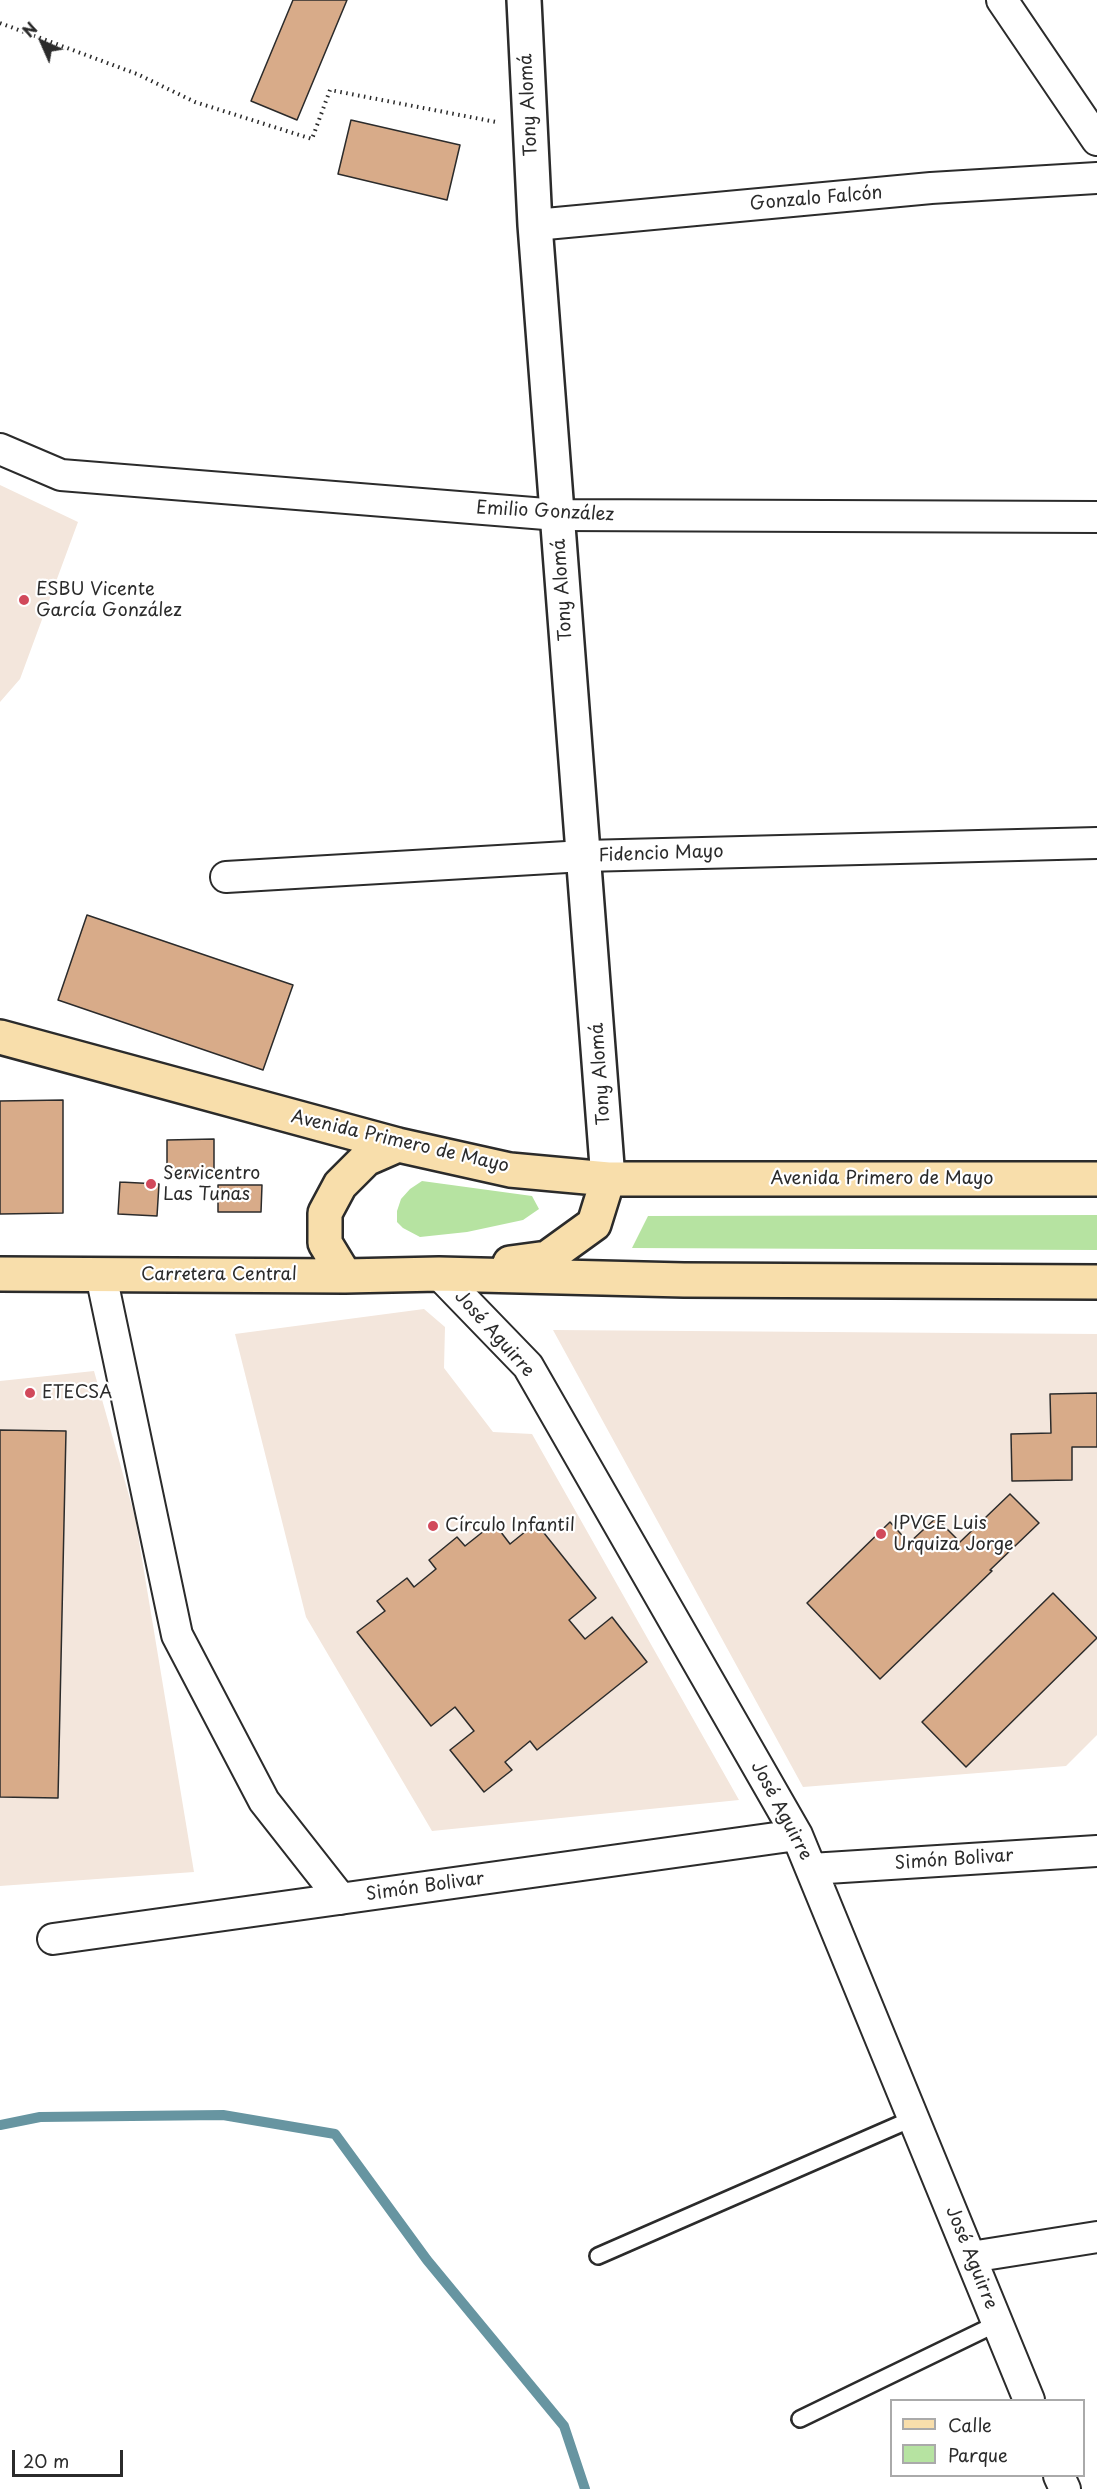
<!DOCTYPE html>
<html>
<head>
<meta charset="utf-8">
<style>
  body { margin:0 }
  #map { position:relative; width:1097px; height:2489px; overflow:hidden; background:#fff; font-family:"Playpen Sans",sans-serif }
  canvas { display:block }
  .legend { position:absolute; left:890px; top:2399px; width:195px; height:78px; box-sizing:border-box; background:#fff; border:2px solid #aaa; margin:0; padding:8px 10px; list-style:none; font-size:18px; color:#2b2b2b }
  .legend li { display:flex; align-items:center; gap:12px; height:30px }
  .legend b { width:30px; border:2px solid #aaa }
  .north { position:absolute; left:12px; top:12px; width:60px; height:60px; -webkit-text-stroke:4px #fff; paint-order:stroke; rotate:315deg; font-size:16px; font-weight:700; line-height:24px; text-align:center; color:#2b2b2b }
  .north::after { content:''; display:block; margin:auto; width:21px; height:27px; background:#2b2b2b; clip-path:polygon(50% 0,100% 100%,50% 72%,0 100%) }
  .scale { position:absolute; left:12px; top:2450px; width:111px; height:27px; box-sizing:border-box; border:3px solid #2b2b2b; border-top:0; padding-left:8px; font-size:18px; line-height:21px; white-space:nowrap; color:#2b2b2b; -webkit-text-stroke:4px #fff; paint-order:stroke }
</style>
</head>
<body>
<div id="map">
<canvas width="1097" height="2489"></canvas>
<ul class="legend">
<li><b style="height:8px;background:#f8deab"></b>Calle</li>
<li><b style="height:16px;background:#b6e3a1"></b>Parque</li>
</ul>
<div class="north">N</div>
<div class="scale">20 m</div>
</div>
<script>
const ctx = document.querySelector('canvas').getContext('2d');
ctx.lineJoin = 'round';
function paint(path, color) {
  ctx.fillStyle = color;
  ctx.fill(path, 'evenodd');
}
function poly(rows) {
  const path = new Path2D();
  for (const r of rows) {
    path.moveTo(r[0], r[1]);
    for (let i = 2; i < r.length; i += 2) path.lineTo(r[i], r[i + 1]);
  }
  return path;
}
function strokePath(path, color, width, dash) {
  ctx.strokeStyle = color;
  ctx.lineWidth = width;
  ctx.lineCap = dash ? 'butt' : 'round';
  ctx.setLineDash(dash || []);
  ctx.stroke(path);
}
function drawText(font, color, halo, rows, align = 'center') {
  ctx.font = font + ' "Playpen Sans",sans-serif';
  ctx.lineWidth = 4.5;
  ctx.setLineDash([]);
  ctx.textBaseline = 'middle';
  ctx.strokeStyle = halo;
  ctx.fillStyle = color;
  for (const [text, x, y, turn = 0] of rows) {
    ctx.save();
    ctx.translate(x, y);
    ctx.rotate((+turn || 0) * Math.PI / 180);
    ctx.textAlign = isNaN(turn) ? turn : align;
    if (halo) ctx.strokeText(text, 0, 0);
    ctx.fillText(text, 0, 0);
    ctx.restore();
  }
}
const built = poly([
  [0,485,78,522,20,679,0,702],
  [424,1309,445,1327,444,1368,493,1432,532,1434,739,1800,432,1831,306,1617,235,1334],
  [553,1330,1097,1334,1097,1735,1066,1766,803,1787],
  [94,1371,135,1517,194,1872,0,1886,0,1381]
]);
const green = poly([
  [422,1181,532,1196,539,1209,523,1220,467,1232,420,1237,403,1228,397,1222,397,1211,401,1199,410,1189],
  [1097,1215,1097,1250,632,1248,648,1216]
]);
const stream = poly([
  [0,2125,40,2117,223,2115,335,2134,427,2260,564,2426,585,2489]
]);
const building = poly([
  [293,0,347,0,297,120,251,101,293,0],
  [351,120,460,145,447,200,338,174,351,120],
  [87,915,293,985,263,1070,58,1000,87,915],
  [63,1100,63,1213,0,1214,0,1101,63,1100],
  [214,1139,214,1177,167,1177,167,1140,214,1139],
  [120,1182,159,1184,157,1216,118,1214,120,1182],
  [218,1185,262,1185,261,1212,218,1212,218,1185],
  [1097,1393,1097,1447,1072,1447,1072,1480,1012,1481,1011,1434,1051,1433,1050,1394,1097,1393],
  [0,1430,66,1431,58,1798,0,1797,0,1430],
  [1010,1494,1039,1523,990,1570,992,1571,880,1679,807,1603,890,1522,909,1543,936,1518,960,1542,1010,1494],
  [494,1523,510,1544,536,1523,596,1598,569,1620,585,1639,612,1617,647,1662,537,1750,530,1741,505,1762,512,1770,484,1792,450,1750,474,1731,455,1707,431,1726,357,1632,385,1611,377,1601,407,1578,414,1587,436,1569,429,1560,457,1537,465,1546,494,1523],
  [1053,1593,1097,1638,966,1767,922,1722,1053,1593]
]);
const path = poly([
  [0,23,137,74,195,102,312,139,330,90,496,122]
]);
const service = poly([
  [598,2256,914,2118],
  [800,2419,998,2323]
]);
const minor = poly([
  [1002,0,1097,140],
  [535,225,931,188,1097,178],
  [0,449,61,475,558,515,1097,517],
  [226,877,584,856,1097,843],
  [439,1274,528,1366,797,1835,1029,2400],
  [101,1275,177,1635,264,1801,341,1899],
  [811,1869,1097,1851],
  [53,1939,797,1835],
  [971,2257,1097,2237],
  [1059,2476,1065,2489]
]);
const tertiary = poly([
  [524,0,535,225,608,1179]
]);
const primary = poly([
  [0,1037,398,1145,510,1170,608,1179,1097,1179],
  [510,1263,547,1258,594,1224,608,1179],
  [0,1274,345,1276,439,1274,684,1280,1097,1282],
  [345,1276,325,1243,325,1213,340,1185,366,1159,398,1145]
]);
const markers = [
  [24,600,6,"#d1495b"],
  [151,1184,6,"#d1495b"],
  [30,1393,6,"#d1495b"],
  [433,1526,6,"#d1495b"],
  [881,1534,6,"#d1495b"]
];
const streetNames = [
  ["Tony Alomá",529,105,-93],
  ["Gonzalo Falcón",816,199,-5],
  ["Emilio González",545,512,3],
  ["Tony Alomá",563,590,-94],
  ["Fidencio Mayo",661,854,-2],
  ["Tony Alomá",601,1074,-94],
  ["Avenida Primero de Mayo",400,1142,13],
  ["Avenida Primero de Mayo",882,1179],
  ["Carretera Central",219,1275],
  ["José Aguirre",494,1334,48],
  ["José Aguirre",781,1811,62],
  ["Simón Bolivar",954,1860,-4],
  ["Simón Bolivar",425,1887,-8],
  ["José Aguirre",971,2258,68]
];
const poiNames = [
  ["ESBU Vicente",36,590],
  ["García González",36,611],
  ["Servicentro",163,1174],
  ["Las Tunas",163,1195],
  ["ETECSA",42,1393],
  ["IPVCE Luis",893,1524],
  ["Urquiza Jorge",893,1545],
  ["Círculo Infantil",445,1526]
];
paint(built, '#f3e6dc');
paint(green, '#b6e3a1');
strokePath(stream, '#6795a1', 10);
paint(building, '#d8ab89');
strokePath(building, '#2b2b2b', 1.5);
strokePath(service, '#2b2b2b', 20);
strokePath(minor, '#2b2b2b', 34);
strokePath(tertiary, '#2b2b2b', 38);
strokePath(primary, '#2b2b2b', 38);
strokePath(path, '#2b2b2b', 4, [1.5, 4.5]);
strokePath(service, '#fff', 15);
strokePath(minor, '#fff', 30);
strokePath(tertiary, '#fff', 33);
strokePath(primary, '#f8deab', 33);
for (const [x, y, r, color] of markers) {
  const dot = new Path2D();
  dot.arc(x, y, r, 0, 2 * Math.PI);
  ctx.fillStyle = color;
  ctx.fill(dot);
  strokePath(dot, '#fff', 2);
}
drawText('18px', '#2b2b2b', '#fff', streetNames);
drawText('18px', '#2b2b2b', '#fff', poiNames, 'left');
</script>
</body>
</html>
